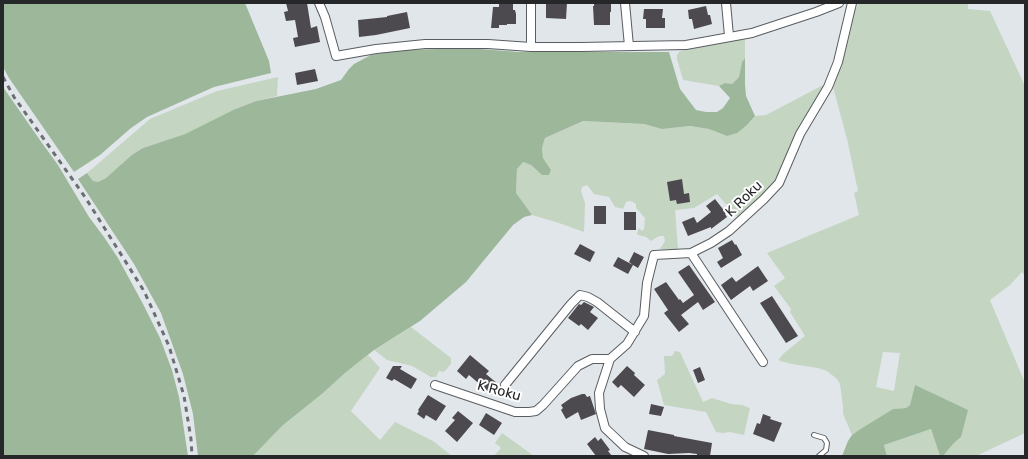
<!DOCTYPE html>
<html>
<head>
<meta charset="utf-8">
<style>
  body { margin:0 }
  #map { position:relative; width:1028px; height:459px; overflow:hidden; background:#e1e6eb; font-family:Rubik,sans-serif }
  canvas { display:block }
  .frame { position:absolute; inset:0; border:4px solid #252729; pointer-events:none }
</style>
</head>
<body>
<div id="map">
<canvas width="1028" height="459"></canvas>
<div class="frame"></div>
</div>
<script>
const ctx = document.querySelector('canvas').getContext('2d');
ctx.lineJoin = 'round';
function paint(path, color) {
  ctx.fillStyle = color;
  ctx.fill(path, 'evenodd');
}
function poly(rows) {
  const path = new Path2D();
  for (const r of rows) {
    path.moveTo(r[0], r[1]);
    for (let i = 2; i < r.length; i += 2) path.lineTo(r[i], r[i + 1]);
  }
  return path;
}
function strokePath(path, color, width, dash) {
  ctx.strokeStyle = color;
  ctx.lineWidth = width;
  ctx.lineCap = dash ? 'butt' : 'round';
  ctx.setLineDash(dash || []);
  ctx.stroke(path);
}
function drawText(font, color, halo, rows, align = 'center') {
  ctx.font = font + ' Rubik,sans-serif';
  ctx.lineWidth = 4;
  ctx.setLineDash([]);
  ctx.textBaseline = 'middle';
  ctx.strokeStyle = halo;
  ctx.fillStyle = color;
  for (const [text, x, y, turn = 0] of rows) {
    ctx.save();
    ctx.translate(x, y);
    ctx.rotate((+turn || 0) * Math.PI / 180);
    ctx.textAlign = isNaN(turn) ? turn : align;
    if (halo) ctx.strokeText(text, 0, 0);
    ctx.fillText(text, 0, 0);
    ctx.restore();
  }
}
const green = poly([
  [859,3,968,3,968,9,990,11,1025,86,1025,276,1022,272,1010,285,990,300,1025,383,1025,433,976,456,943,456,954,443,961,437,915,385,910,405,906,408,893,409,852,435,843,414,843,406,840,384,837,379,827,371,818,368,792,364,780,361,779,359,783,354,805,336,790,312,791,309,774,286,785,278,767,253,859,215,854,193,858,191,847,139,833,87,852,15],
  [883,352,900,353,894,391,876,387],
  [745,38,745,58,742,62,739,77,732,84,725,83,719,86,683,80,677,59,677,55,680,51],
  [278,77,277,96,256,101,233,110,185,134,143,148,106,178,98,182,93,181,87,173,150,119,217,91],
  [827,83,773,186,739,219,717,194,694,208,675,210,678,249,672,250,660,249,665,241,664,236,659,236,651,241,646,237,638,235,637,233,639,228,642,231,644,229,645,218,636,208,636,204,633,202,629,201,626,202,623,209,615,207,609,197,594,194,587,185,582,187,581,191,585,203,584,232,559,223,532,215,516,194,517,168,523,162,531,165,542,175,549,175,551,170,543,158,542,148,545,138,583,121,644,124,662,129,690,126,709,129,727,136,747,125,755,116,766,115],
  [411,327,451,358,451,364,444,372,439,371,436,377,431,377,412,366,387,360,374,350],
  [675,351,680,352,703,402,712,398,731,404,742,405,750,408,744,435,730,432,723,433,716,432,706,412,664,405,657,380,665,374,664,356,672,356],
  [368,355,380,368,351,411,380,440,395,422,433,441,452,456,253,456,282,426,323,393,345,373],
  [931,429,940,456,887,456,884,445],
  [502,433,534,456,494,456,501,448,495,443]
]);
const forest = poly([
  [3,3,245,3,269,61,271,73,214,87,147,117,131,128,100,155,74,172,9,78,3,67],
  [438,49,480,49,519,52,669,52,680,89,696,110,706,112,717,112,723,108,730,98,719,86,725,83,732,84,739,77,742,62,745,58,745,84,746,96,755,116,747,125,737,133,727,136,709,129,690,126,662,129,644,124,583,121,545,138,542,148,543,158,551,170,549,175,542,175,531,165,523,162,517,169,516,193,532,215,524,217,513,225,466,282,420,321,374,350,345,373,323,393,282,426,253,456,198,456,193,414,183,374,161,313,134,264,78,179,87,173,93,181,98,182,106,178,132,155,143,148,185,134,233,110,256,101,316,89,341,80,349,69,354,64,371,55,400,50],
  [3,87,42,143,58,165,89,217,104,237,118,258,143,304,160,338,172,370,179,397,188,456,3,456],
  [915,385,968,410,961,437,954,443,943,456,940,456,931,429,884,445,887,456,842,456,848,441,852,435,859,430,893,409,906,408,910,405]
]);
const building = poly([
  [286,3,307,3,311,28,317,26,320,42,295,47,293,38,298,37,295,20,286,21,284,12,288,11],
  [499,3,513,3,513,10,515,10,516,14,516,24,507,24,507,25,499,25,499,28,491,28,493,7,499,7],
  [546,3,567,3,566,19,546,18],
  [594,3,611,3,611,12,610,12,610,25,594,25,593,6,594,6],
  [706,6,708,15,710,15,712,24,694,29,692,19,689,19,688,10],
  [644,9,663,9,662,18,665,18,665,28,646,28,646,19,643,19],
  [407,12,410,28,376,35,359,37,358,20,387,17,387,16],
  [315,69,318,81,297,85,295,73],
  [682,179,684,194,689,193,690,202,677,204,676,200,670,201,667,182],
  [715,199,726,213,725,214,727,217,711,229,711,227,688,236,682,222,694,217,697,223,711,212,706,206],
  [594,206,606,206,606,224,594,224],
  [624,212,636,212,636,230,624,230],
  [732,240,735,245,736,244,742,255,721,268,717,262,723,258,718,248],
  [580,244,595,252,590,262,574,254],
  [634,252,644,257,638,268,633,265,628,274,613,266,618,257,633,265,629,262],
  [689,265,715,302,703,310,698,302,681,315,689,324,679,332,664,313,668,310,654,289,666,282,679,300,680,299,683,303,694,295,678,272],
  [758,266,768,281,753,291,750,286,731,300,721,285,732,277,736,282],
  [772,296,798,336,786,343,760,303],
  [584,302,594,307,590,312,598,318,588,330,581,324,579,326,568,318,579,304,581,305],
  [470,355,489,371,486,374,498,384,490,393,469,375,466,379,457,371],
  [393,366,402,366,400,369,417,379,411,389,394,379,392,381,386,378],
  [627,366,635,373,634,375,645,385,634,397,621,385,618,388,612,382],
  [700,367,705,380,698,383,693,370],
  [582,394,585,394,587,397,590,396,596,414,581,420,578,412,566,419,561,410,563,408,561,405,571,398],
  [428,395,446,406,436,421,426,415,424,419,417,414,419,411,418,410],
  [651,404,664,407,661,416,649,414],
  [458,411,473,423,457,442,445,431,455,420,452,418],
  [486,413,502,423,494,435,479,425],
  [763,414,771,417,770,419,782,423,774,442,753,434,757,423,760,424],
  [648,430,674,435,674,436,712,443,710,456,697,456,697,454,689,453,668,454,644,449],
  [595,437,598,441,601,438,610,450,608,451,612,456,596,456,587,444]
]);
const service = poly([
  [814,435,824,438,827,443,826,450,819,456]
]);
const minor = poly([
  [319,3,325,17,336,56,376,49,425,44,488,44,531,47,581,47,686,45,752,33,816,12,839,3],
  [531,3,531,47],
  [625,3,629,46],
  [726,3,729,36],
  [691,253,763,362],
  [435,385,515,412,529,412,536,411,543,405,578,366,592,359,610,359],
  [505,385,571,304,580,295,588,297,597,302,635,332],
  [644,456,625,447,605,428,600,409,599,393,610,359,627,344,644,316,647,283,654,255,691,253,711,243,729,231,764,199,779,183,800,134,828,87,838,62,852,3]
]);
const rail = poly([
  [3,77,14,97,85,197,144,291,169,346,184,396,191,439,192,456]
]);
const streetNames = [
  ["K Roku",744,199,-44],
  ["K Roku",499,391,15]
];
paint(green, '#c4d5c2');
paint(forest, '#9db79a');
paint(building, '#4d4a4f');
strokePath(service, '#595d61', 6);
strokePath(minor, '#595d61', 10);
strokePath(service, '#fff', 4);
strokePath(minor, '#fff', 8);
strokePath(rail, '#6c6f72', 3, [5, 5]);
drawText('14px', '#252729', '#fff', streetNames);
</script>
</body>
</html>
